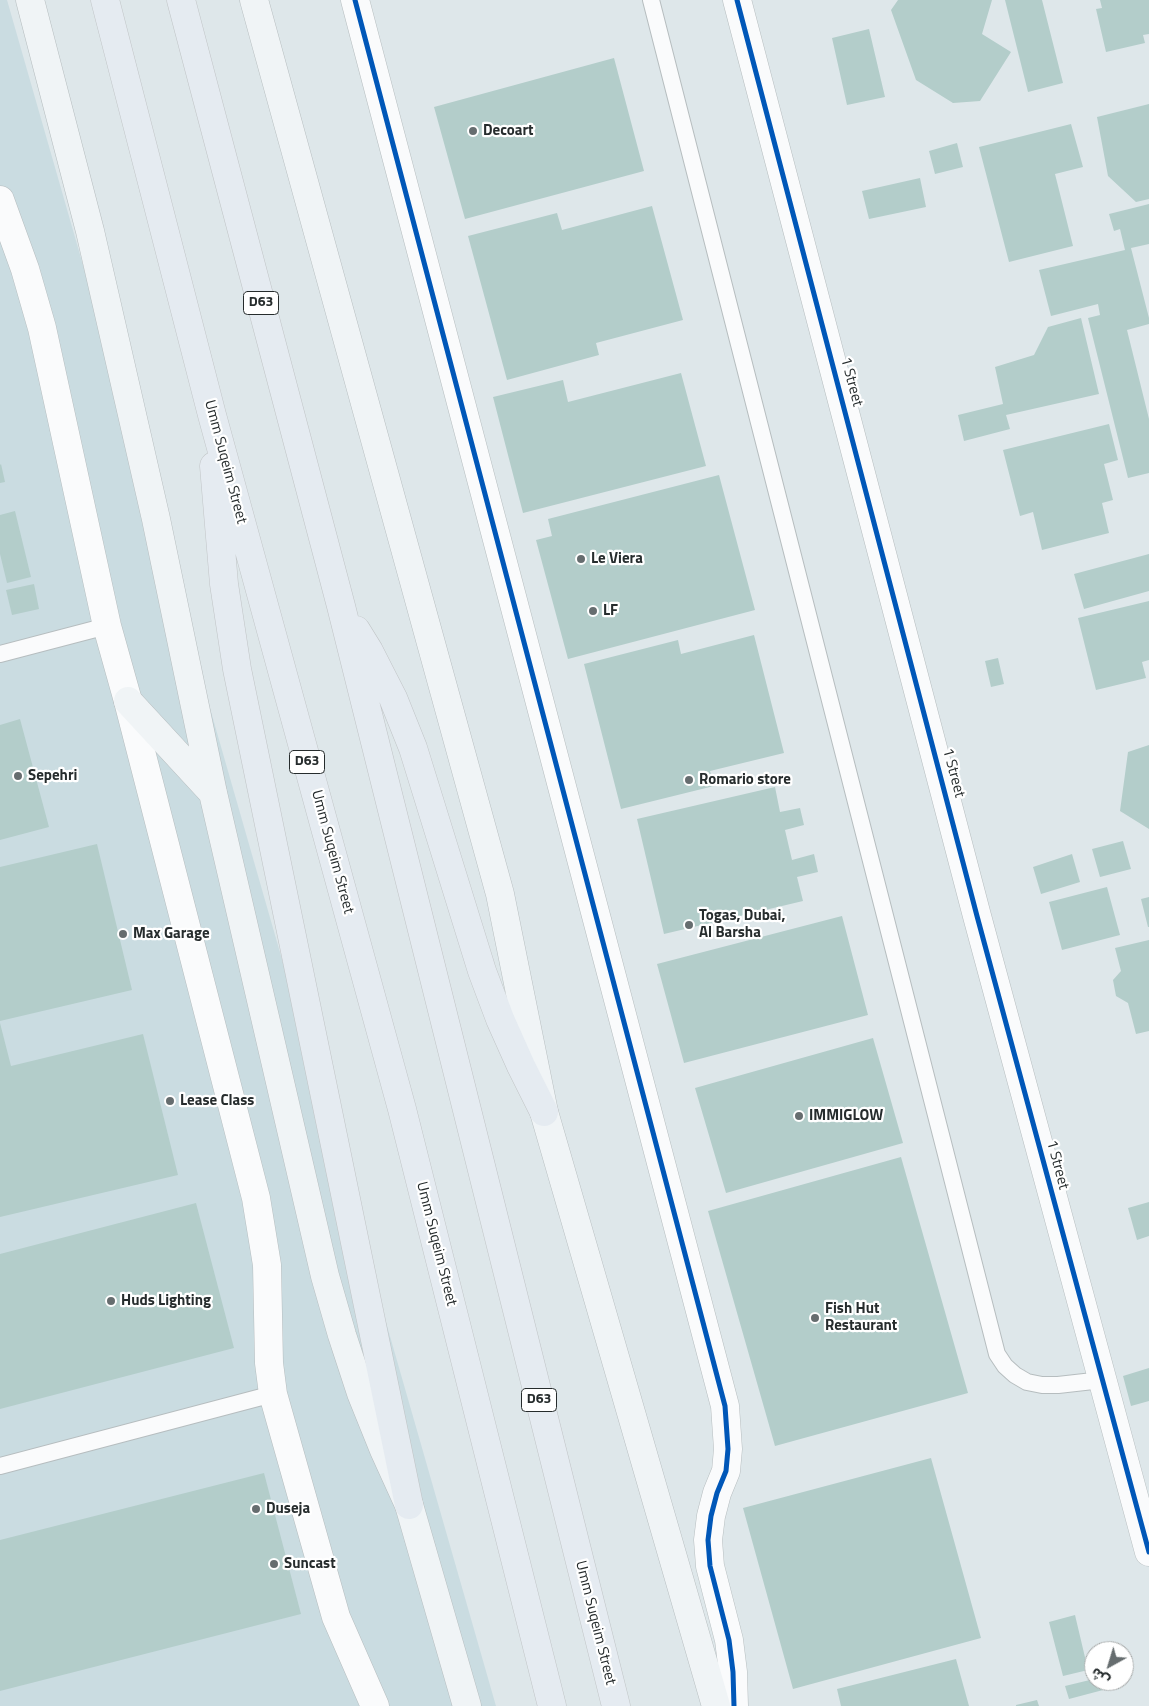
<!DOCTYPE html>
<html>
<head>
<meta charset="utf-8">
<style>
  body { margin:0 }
  #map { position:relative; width:1149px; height:1706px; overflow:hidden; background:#dee7ea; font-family:"Titillium Web","Noto Sans Arabic",sans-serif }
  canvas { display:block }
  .north { position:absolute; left:1084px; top:1641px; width:50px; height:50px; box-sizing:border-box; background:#fff; border:1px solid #a8abab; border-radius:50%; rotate:219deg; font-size:14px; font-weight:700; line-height:20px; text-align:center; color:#262c2d }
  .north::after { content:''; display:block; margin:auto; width:18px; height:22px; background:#666d6f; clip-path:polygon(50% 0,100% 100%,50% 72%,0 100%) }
</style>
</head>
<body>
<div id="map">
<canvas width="1149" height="1706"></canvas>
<div class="north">ش</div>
</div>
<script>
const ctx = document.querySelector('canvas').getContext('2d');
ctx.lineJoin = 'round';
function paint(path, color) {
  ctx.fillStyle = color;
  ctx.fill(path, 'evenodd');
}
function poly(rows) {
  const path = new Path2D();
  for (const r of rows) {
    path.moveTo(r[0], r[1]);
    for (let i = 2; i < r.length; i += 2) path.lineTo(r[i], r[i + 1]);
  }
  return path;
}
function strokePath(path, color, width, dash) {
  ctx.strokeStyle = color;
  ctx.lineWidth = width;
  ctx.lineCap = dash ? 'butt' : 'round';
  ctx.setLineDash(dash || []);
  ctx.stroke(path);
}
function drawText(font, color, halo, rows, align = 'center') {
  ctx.font = font + ' "Titillium Web",sans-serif';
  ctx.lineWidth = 4.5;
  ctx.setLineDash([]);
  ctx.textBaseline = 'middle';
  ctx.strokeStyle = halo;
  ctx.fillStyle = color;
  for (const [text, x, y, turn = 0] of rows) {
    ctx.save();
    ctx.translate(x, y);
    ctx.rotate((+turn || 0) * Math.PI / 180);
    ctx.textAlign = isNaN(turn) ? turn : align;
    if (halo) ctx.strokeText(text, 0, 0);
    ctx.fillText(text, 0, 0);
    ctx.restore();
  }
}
const built = poly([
  [0,0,7,0,496,1706,0,1706]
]);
const building = poly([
  [898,0,992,0,982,34,1011,52,980,101,953,103,916,80,891,10],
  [1005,0,1042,0,1063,83,1028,92],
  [1100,0,1149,0,1149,34,1143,35,1145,43,1106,52,1096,9,1102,8],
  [869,29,885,97,847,105,832,38],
  [614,58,644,171,465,219,434,107],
  [1149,104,1149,199,1136,202,1108,176,1097,117],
  [1071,124,1083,167,1055,174,1073,246,1009,262,979,147],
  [957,143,963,167,935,174,929,151],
  [920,178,926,207,869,219,862,191],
  [1149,204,1149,244,1131,248,1149,318,1149,324,1127,330,1149,419,1149,473,1128,478,1088,318,1100,315,1098,304,1051,316,1039,270,1125,250,1120,229,1114,231,1109,214],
  [652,206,683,320,596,343,599,355,507,380,468,236,557,213,562,230],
  [1081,318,1099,394,1006,415,1010,429,964,441,958,415,1003,404,995,367,1034,355,1048,327],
  [681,373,706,466,523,513,493,397,563,380,568,402],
  [1109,424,1118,460,1104,464,1113,500,1102,503,1109,533,1042,550,1033,512,1020,516,1003,450],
  [1,464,5,482,0,483,0,465],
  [719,475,755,610,568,659,536,540,552,536,548,519],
  [15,511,31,577,7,583,0,554,0,515],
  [1149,554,1149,591,1084,609,1074,574],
  [34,584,39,609,12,615,6,590],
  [1149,601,1149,660,1142,662,1146,678,1096,690,1078,618],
  [754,635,784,753,710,771,714,786,621,809,584,664,678,640,681,654],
  [998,658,1004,684,991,687,985,661],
  [20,719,49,827,0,840,0,725],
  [1149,745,1149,829,1120,811,1128,752],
  [775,787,780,812,800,808,804,825,785,830,792,860,814,854,818,872,797,877,803,901,664,934,637,819],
  [1123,841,1131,869,1100,877,1092,849],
  [97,844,132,990,0,1021,0,867],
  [1072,854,1080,882,1041,894,1033,867],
  [1107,887,1120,935,1062,950,1049,902],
  [1149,897,1149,927,1148,927,1141,899],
  [842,916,868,1015,684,1063,657,964],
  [1149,940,1149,1031,1136,1034,1128,1003,1116,996,1113,980,1121,971,1115,948],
  [0,1023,11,1066,143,1034,178,1175,0,1217],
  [873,1038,903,1143,726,1193,695,1088],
  [901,1157,968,1393,775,1446,708,1211],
  [1149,1202,1149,1236,1137,1240,1128,1208],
  [196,1203,234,1348,0,1409,0,1254],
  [1149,1368,1149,1401,1131,1406,1123,1376],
  [931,1458,981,1638,793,1689,743,1508],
  [264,1473,301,1614,0,1691,0,1540],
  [1075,1615,1088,1670,1063,1676,1049,1622],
  [956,1659,969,1706,841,1706,837,1689],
  [1094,1679,1094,1681,1101,1681,1103,1690,1069,1699,1065,1686],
  [1037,1700,1039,1706,1016,1706,1016,1705]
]);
const lane = poly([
  [651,0,997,1354,1005,1366,1015,1375,1027,1382,1042,1385,1058,1385,1102,1380],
  [0,654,107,626],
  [0,1466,273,1394]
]);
const street = poly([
  [355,0,725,1406,728,1449,726,1471,717,1493,711,1516,708,1540,710,1566,729,1640,733,1672,734,1706],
  [737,0,977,916,1149,1552],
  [0,200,25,269,42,328,107,626,128,701,256,1198,267,1265,269,1363,273,1394,336,1617,375,1706]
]);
const secondary = poly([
  [30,0,90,231,156,519,213,793,325,1276,342,1335,361,1393,384,1450,409,1505,467,1706],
  [254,0,500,894,544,1112,716,1706],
  [128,701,212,792]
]);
const primary = poly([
  [105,0,212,415,402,1109,552,1706],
  [181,0,341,606,616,1706],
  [214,466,224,584,237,669,409,1505],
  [356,630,369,651,393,698,413,748,482,971,500,1019,521,1066,544,1112]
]);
const cycleway = poly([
  [355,0,725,1406,728,1449,726,1471,717,1493,711,1516,708,1540,710,1566,729,1640,733,1672,734,1706],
  [737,0,977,916,1149,1552]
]);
const markers = [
  [473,131,5,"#666d6f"],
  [581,559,5,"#666d6f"],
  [593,611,5,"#666d6f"],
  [18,776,5,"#666d6f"],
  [689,780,5,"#666d6f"],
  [689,925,5,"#666d6f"],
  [123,934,5,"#666d6f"],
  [170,1101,5,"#666d6f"],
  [799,1116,5,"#666d6f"],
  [111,1301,5,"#666d6f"],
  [815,1318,5,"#666d6f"],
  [256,1509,5,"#666d6f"],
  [274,1564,5,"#666d6f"]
];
const shields = [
  [261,303,35],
  [307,762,35],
  [539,1400,35]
];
const shieldNames = [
  ["D63",261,303],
  ["D63",307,762],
  ["D63",539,1400]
];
const poiNames = [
  ["Decoart",483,131],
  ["Le Viera",591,559],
  ["LF",603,611],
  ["Sepehri",28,776],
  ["Romario store",699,780],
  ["Togas, Dubai,",699,916],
  ["Al Barsha",699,933],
  ["Max Garage",133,934],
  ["Lease Class",180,1101],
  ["IMMIGLOW",809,1116],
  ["Huds Lighting",121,1301],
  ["Fish Hut",825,1309],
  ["Restaurant",825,1326],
  ["Duseja",266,1509],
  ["Suncast",284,1564]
];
const streetNames = [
  ["1 Street",851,382,75],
  ["Umm Suqeim Street",225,462,75],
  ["1 Street",953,773,75],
  ["Umm Suqeim Street",332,852,75],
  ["1 Street",1057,1165,75],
  ["Umm Suqeim Street",436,1244,76],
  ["Umm Suqeim Street",595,1623,76]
];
paint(built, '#cadce1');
paint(building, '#b3cdca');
strokePath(lane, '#b6bdbf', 18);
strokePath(street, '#b6bdbf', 29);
strokePath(secondary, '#b6bdbf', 29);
strokePath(primary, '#c0c4c6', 29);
strokePath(lane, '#fafbfc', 16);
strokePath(street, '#fafbfc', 28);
strokePath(secondary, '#f0f4f6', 28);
strokePath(primary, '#e5ebf1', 28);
strokePath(cycleway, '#0057b8', 5);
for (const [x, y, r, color] of markers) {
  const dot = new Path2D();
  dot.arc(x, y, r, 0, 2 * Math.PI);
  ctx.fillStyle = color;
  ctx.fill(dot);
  strokePath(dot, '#fff', 2);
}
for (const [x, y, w] of shields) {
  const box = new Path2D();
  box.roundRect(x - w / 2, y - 11.5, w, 23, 4);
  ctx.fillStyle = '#fff';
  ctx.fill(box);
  strokePath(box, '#262c2d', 1);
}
drawText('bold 14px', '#262c2d', null, shieldNames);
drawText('bold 15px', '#262c2d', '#fff', poiNames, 'left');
drawText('15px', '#262c2d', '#fff', streetNames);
</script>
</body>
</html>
